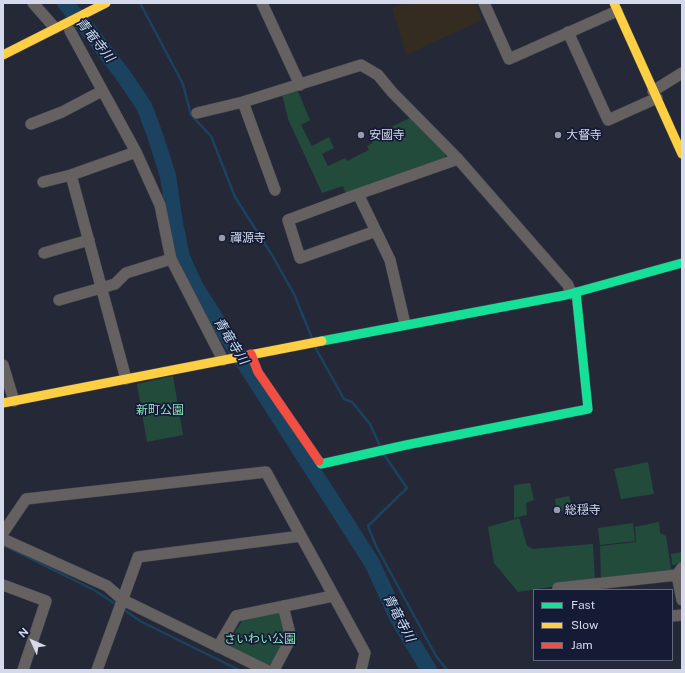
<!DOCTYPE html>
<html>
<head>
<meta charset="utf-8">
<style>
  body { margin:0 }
  #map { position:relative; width:685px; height:673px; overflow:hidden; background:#252937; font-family:"Public Sans",sans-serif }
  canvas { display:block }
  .frame { position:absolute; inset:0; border:4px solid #d4daeb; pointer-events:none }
  .legend { position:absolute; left:533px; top:589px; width:140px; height:72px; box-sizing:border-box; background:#151b34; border:1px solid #61677d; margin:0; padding:5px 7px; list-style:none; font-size:12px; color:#d4daeb }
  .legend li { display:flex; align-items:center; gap:8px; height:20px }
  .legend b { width:20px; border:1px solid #61677d }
  .north { position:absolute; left:12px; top:621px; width:40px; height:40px; -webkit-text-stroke:3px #151b34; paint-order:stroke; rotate:315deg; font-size:11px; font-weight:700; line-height:16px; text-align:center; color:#d4daeb }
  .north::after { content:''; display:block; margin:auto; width:14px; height:18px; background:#d4daeb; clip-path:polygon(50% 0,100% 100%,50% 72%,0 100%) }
</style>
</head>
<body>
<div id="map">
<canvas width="685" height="673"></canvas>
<div class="frame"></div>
<ul class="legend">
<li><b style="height:5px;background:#16e098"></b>Fast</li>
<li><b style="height:5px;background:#ffcf43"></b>Slow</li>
<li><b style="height:5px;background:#f24e42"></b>Jam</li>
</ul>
<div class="north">N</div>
</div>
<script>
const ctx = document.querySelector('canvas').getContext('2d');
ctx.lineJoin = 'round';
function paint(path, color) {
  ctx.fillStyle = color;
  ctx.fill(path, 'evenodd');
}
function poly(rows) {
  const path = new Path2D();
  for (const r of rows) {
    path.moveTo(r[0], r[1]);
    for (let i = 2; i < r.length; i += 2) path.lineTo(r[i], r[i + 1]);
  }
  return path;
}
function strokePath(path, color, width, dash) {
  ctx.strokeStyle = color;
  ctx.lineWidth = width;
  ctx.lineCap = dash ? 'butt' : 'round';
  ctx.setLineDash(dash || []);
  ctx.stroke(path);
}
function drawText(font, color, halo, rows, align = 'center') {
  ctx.font = font + ' "Public Sans","Noto Sans JP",sans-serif';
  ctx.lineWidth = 3.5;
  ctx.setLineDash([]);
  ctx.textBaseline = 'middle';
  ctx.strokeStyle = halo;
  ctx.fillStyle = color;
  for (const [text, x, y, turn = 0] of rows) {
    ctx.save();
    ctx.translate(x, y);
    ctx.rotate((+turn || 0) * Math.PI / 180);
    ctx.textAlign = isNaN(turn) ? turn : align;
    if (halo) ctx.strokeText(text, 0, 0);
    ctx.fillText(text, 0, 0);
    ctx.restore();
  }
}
const education = poly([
  [406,3,475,3,482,20,406,55,392,8]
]);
const green = poly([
  [297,89,310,120,301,125,312,146,329,137,334,148,322,154,328,166,345,158,347,161,369,150,367,146,373,143,370,137,410,118,445,154,445,158,346,195,343,186,322,193,288,119,282,94],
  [173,376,183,435,147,442,137,384],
  [648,462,654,494,621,499,614,469],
  [530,483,534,500,526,503,527,515,514,518,514,485],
  [569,496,573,510,557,512,555,499],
  [519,518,527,546,533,549,593,544,595,580,518,592,494,563,488,527],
  [659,522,660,533,666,536,671,569,678,568,676,572,601,579,600,546,636,542,635,527],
  [633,523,635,541,600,545,598,528],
  [682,552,682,564,672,565,671,554],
  [280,611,287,637,271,669,225,648,242,621]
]);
const stream = poly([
  [140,3,183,84,191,115,211,136,235,197,272,255,294,294,312,338],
  [315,347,344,399,352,402,370,424,380,446],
  [385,456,407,488,368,526,376,546,436,656,447,670],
  [3,545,94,590,117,605],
  [123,609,140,621,239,670]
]);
const river = poly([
  [65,3,90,32,123,75,144,106,155,135,168,176,175,223,182,257,195,286,372,563,397,617,429,670]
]);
const street = poly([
  [33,3,55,28],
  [262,3,300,85],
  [484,3,509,59,617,11],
  [70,31,136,152,160,205,171,259,223,360],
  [568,32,608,120,657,98],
  [653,91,682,73],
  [243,102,275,190],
  [197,113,243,102,361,65,378,75,392,92,458,159,568,285,571,294],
  [31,124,62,112,102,91],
  [43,182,71,175],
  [358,194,390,260,405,324],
  [376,231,300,258,288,220,358,194,458,159],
  [44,253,89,240],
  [59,300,115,284,126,273,171,259],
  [3,365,14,401],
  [126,379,71,175,136,152],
  [3,533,26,499,266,472,365,653,361,670],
  [3,539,107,586,123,600,266,670],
  [677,575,682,600],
  [3,585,46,601,23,670],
  [558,590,558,588,677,575,682,568],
  [672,616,682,615],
  [218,647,236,616,333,596],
  [97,670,138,557,301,536],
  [274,670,291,638,283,606]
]);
const fast = poly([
  [322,341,566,295,682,263],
  [319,461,321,464,406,445,588,409,576,292]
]);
const slow = poly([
  [614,3,682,154],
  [3,55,106,3],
  [3,403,322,341]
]);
const jam = poly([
  [251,354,258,372,319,461]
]);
const markers = [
  [361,135,4,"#979cac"],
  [558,135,4,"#979cac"],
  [222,238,4,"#979cac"],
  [557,510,4,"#979cac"]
];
const poiNames = [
  ["安國寺",369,135],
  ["大督寺",566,135],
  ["禪源寺",230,238],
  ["総穏寺",565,510]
];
const parkNames = [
  ["新町公園",160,410],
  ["さいわい公園",260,639]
];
const waterNames = [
  ["青竜寺川",95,40,51],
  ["青竜寺川",231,341,58],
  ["青竜寺川",399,618,62]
];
paint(education, '#352c21');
paint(green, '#224b3c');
strokePath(stream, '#1b425e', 2.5);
strokePath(river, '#1b425e', 16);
strokePath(street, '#434652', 12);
strokePath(fast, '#434652', 10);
strokePath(slow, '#434652', 10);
strokePath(jam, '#434652', 10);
strokePath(street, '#646160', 11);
strokePath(fast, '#16e098', 9);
strokePath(slow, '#ffcf43', 9);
strokePath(jam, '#f24e42', 9);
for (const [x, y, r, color] of markers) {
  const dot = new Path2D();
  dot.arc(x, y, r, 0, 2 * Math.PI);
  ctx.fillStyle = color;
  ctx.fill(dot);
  strokePath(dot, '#151b34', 1.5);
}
drawText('12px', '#d4daeb', '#151b34', poiNames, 'left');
drawText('12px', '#8de2bb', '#151b34', parkNames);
drawText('italic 13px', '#c6e0f5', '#151b34', waterNames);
</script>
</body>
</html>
